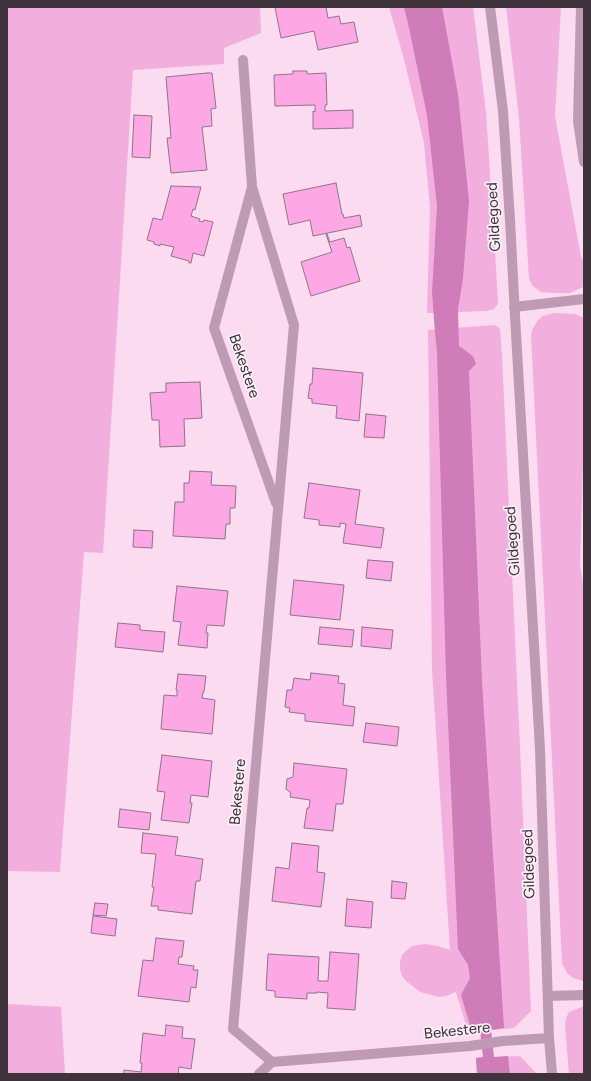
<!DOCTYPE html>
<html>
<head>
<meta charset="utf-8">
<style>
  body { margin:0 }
  #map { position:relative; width:591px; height:1081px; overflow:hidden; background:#fadbf0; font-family:Figtree,sans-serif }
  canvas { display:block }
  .frame { position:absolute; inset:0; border:8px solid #3f333b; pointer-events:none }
</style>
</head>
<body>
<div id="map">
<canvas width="591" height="1081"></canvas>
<div class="frame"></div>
</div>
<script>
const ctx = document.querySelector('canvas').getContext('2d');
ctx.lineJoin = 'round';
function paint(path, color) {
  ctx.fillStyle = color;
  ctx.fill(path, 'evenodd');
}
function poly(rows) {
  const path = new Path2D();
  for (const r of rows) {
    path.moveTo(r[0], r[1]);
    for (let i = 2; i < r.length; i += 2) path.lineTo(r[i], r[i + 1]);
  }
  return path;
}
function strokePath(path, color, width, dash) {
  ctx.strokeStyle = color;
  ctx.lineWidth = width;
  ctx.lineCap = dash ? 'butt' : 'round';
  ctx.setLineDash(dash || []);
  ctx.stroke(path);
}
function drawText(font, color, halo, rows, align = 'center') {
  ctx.font = font + ' Figtree,sans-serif';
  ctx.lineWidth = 3.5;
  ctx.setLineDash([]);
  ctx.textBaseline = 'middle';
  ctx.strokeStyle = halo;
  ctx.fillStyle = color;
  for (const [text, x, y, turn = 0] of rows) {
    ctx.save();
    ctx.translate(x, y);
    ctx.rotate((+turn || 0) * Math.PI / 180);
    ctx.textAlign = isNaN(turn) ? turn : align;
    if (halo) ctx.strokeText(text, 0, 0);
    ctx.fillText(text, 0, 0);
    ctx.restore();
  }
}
const green = poly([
  [7,7,260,7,261,33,224,48,224,64,133,70,103,553,84,552,60,872,7,871,8,260,7,260],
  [389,7,473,7,486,112,495,251,498,304,494,309,487,311,427,313,430,207,424,143,404,59],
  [506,7,561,7,555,116,581,257,584,263,584,285,583,287,570,293,556,293,541,292,533,286,529,279,519,118],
  [554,313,575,314,584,318,584,429,580,565,584,591,584,981,573,978,567,973,562,963,531,335,532,330,538,320,543,316],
  [495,325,500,329,502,355,520,747,531,1011,514,1028,472,1032,467,1028,456,992,446,996,439,997,420,992,406,981,402,976,400,969,400,962,402,955,407,950,412,946,425,944,438,946,450,950,432,670,428,330],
  [7,1004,61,1007,65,1074,7,1074],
  [584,1006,584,1074,569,1074,565,1026,566,1018,569,1012],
  [520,1056,537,1074,477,1074,476,1058]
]);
const water = poly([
  [404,7,442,7,458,94,469,201,463,279,458,309,459,346,473,356,476,364,469,371,482,681,504,1028,491,1030,494,1057,508,1056,510,1074,477,1074,476,1058,483,1057,480,1031,472,1032,461,995,470,978,468,965,458,949,446,676,437,352,435,333,432,292,437,206,427,115,409,28]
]);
const building = poly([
  [275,7,326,7,328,18,339,16,341,24,354,22,358,42,318,50,314,31,281,38,275,7],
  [293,71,307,71,307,74,326,73,327,105,325,105,325,111,353,110,353,128,313,129,313,111,315,112,315,105,275,106,274,75,293,74,293,71],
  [207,73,212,73,216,108,211,109,212,126,202,127,207,170,171,173,167,138,171,138,166,77,207,73],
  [134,115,152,116,150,158,132,157,134,115],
  [336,183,342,214,343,214,344,218,360,215,362,226,313,236,310,220,289,225,283,194,336,183],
  [171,186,201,187,195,210,193,209,191,216,200,219,199,221,203,222,204,220,213,222,204,256,193,253,191,263,189,263,189,261,171,256,174,247,160,244,160,246,154,244,154,242,147,240,153,218,162,220,171,186],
  [326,234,327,234,330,242,344,238,347,248,350,247,360,281,311,296,301,262,332,252,326,234],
  [313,368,363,373,359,421,336,418,337,406,312,403,312,399,308,398,310,384,312,384,313,368],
  [200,382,202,418,184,419,185,446,160,447,159,420,152,420,150,393,166,392,166,383,200,382],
  [366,414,386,416,384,438,364,437,366,414],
  [190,471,212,472,211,485,236,486,235,508,230,508,230,524,226,524,225,539,173,536,175,502,184,502,184,483,189,483,190,471],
  [309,483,360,490,355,524,384,528,381,548,343,543,346,524,340,523,340,527,319,525,319,520,304,518,309,483],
  [134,530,153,531,152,548,133,547,134,530],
  [368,560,393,562,391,581,366,578,368,560],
  [294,580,344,585,340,620,290,615,294,580],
  [177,586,228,591,224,626,207,625,206,633,208,633,207,648,178,645,181,622,173,621,177,586],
  [118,623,140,625,140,630,165,632,163,652,115,647,118,623],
  [320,627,354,630,352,647,318,644,320,627],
  [362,627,393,630,391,649,361,646,362,627],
  [311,673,339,676,338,683,345,684,343,705,355,707,353,726,305,721,305,714,289,712,290,708,285,707,287,690,292,690,294,678,310,680,311,673],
  [178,674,206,676,204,692,203,692,202,698,215,700,212,734,161,729,164,695,177,696,177,690,176,690,178,674],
  [366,723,399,727,397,746,363,742,366,723],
  [162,755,212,761,208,797,191,795,190,803,192,803,189,823,161,820,165,792,157,791,162,755],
  [294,763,347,769,343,804,336,804,333,831,304,828,307,808,309,808,310,800,290,797,291,793,286,789,287,779,293,777,294,763],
  [120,809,151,813,149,830,118,827,120,809],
  [143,833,178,837,175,855,203,859,200,881,196,881,192,914,158,910,158,906,151,906,154,887,152,887,156,854,141,853,143,833],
  [292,843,319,846,317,872,325,873,321,907,272,901,276,867,289,869,292,843],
  [392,881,407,883,405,899,391,898,392,881],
  [347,899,373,902,371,928,345,926,347,899],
  [95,903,108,904,106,916,93,915,95,903],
  [93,916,117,919,115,936,91,933,93,916],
  [156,938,184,941,182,957,179,957,178,964,194,966,193,970,198,970,196,988,191,987,189,1002,138,996,143,960,153,961,156,938],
  [330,952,359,954,355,1010,327,1008,328,993,317,992,317,993,307,993,307,999,275,997,275,991,266,990,268,954,319,957,318,981,328,981,330,952],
  [166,1025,183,1027,182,1038,195,1039,191,1069,179,1067,178,1074,124,1074,124,1070,141,1072,142,1063,140,1063,143,1033,165,1036,166,1025]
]);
const minor = poly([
  [490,7,503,111,510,220,515,316,540,749,549,1038,552,1074],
  [581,7,578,121,584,162],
  [243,60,252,187,294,325,233,1029,272,1062],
  [252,187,214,328,276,503],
  [514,307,584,299],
  [548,996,584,995],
  [259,1074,272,1062,470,1046,503,1041,549,1038]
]);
const streetNames = [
  ["Gildegoed",494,217,-93],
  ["Bekestere",244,366,71],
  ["Gildegoed",513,541,-94],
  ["Bekestere",238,792,-85],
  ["Gildegoed",529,864,-92],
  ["Bekestere",457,1031,-6]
];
paint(green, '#f2afde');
paint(water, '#ce7db8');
paint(building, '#fda8e5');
strokePath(building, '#8f7487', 1);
strokePath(minor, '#bf9ab3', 10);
drawText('15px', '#3f333b', '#fbeff7', streetNames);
</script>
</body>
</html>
